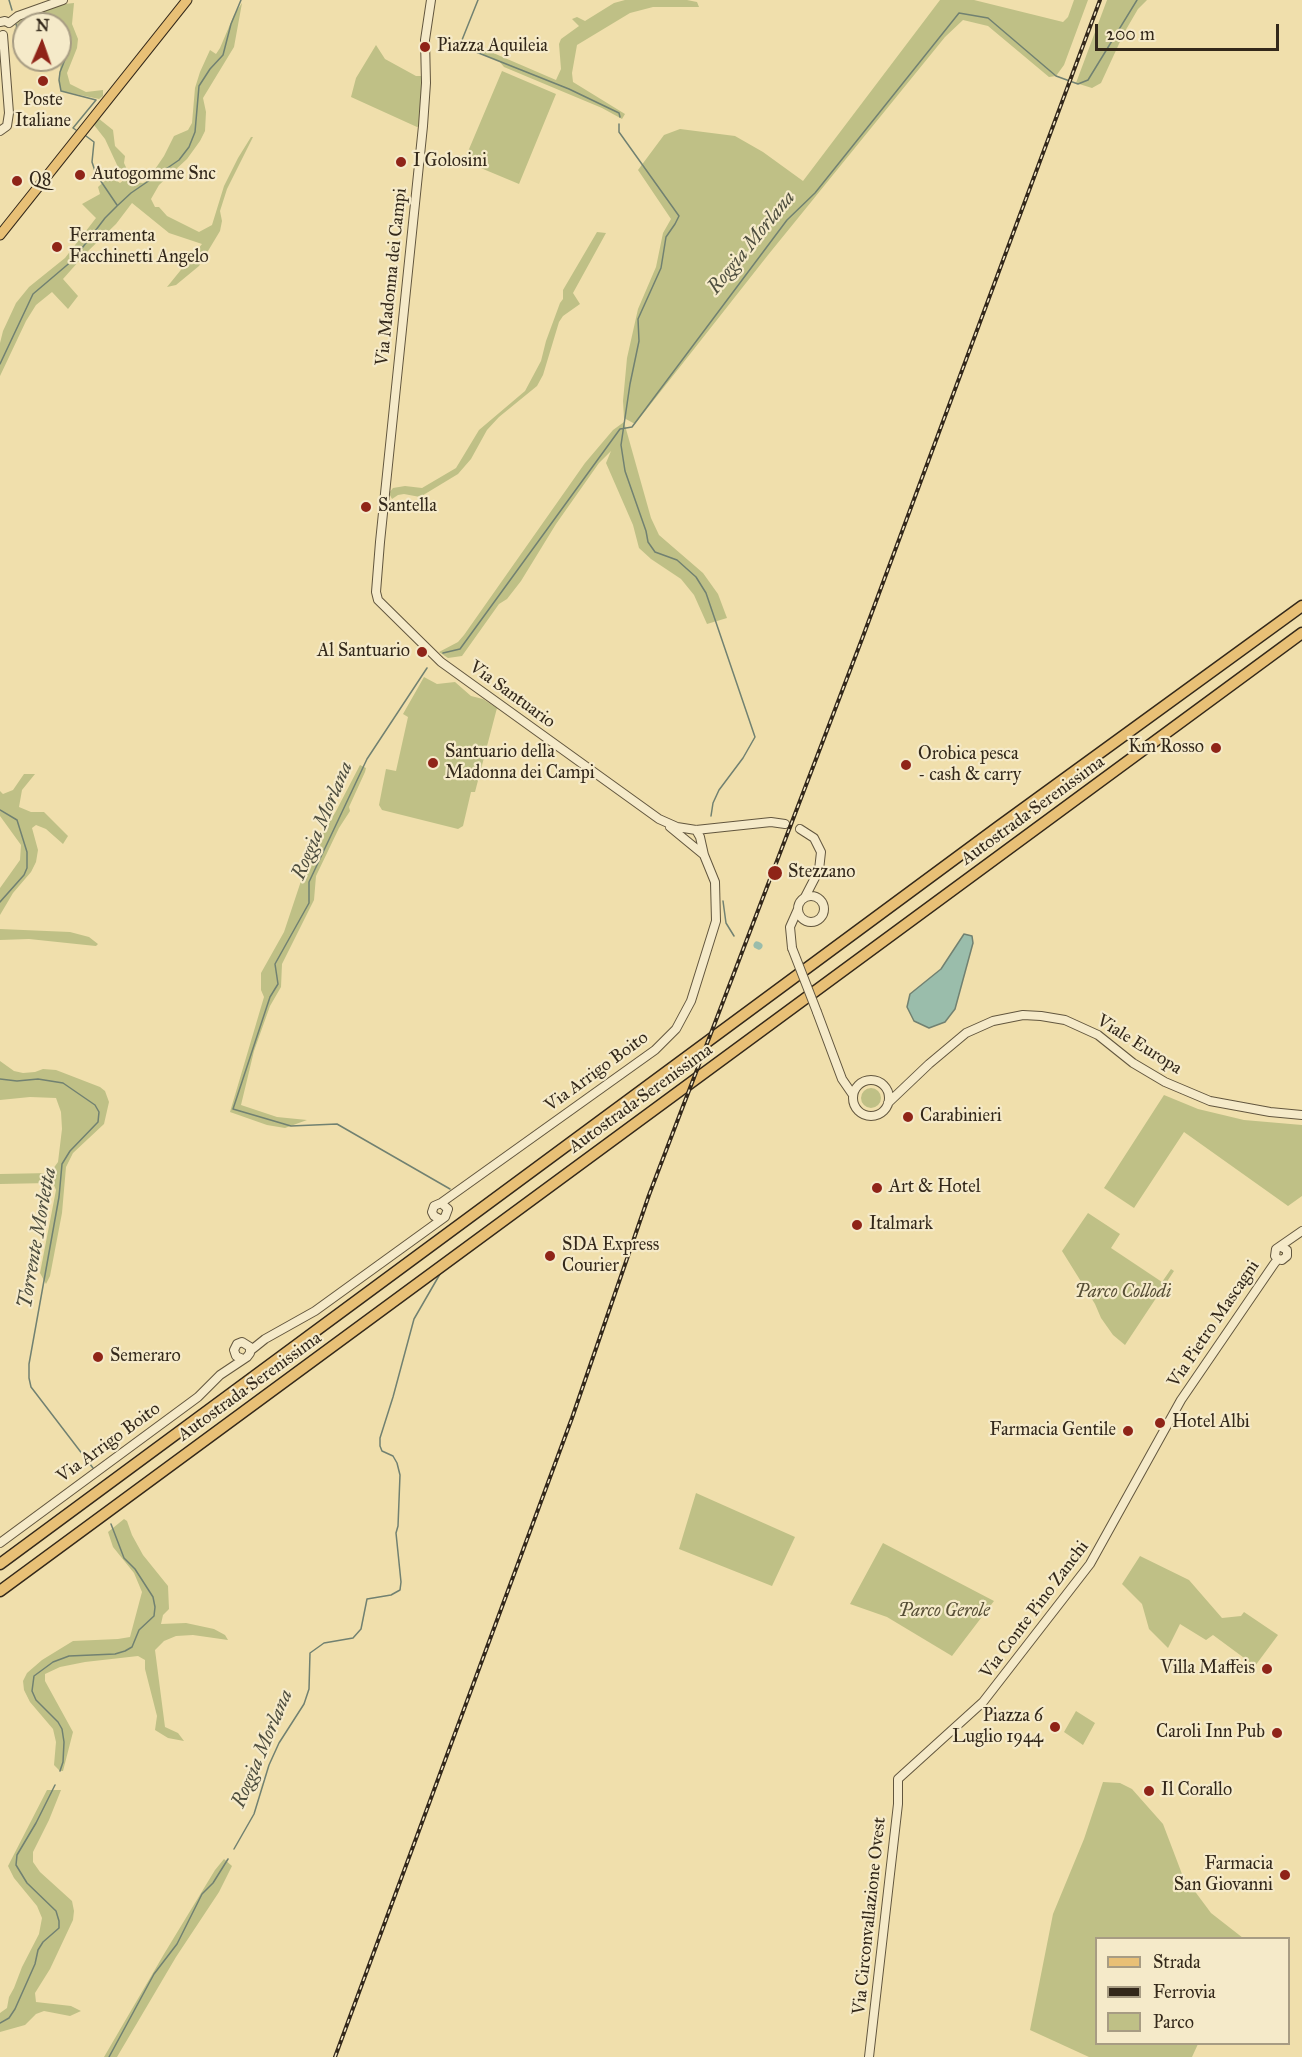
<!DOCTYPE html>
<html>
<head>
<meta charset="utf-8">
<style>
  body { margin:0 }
  #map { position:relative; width:1302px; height:2057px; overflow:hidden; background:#f0dfac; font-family:"IM FELL Great Primer",serif }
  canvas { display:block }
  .legend { position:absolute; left:1095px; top:1937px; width:195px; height:108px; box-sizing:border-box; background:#f5eac9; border:2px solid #a79c83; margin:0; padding:8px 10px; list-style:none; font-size:18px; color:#33281a }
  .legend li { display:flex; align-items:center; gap:12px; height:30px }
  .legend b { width:30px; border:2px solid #a79c83 }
  .north { position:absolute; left:12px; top:12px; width:60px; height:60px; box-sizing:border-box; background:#f5eac9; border:2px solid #a79c83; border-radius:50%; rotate:2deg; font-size:16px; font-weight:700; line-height:24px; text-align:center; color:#33281a }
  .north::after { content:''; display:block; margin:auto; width:21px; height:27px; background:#8f2418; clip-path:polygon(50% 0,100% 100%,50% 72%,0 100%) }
  .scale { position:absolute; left:1095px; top:24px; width:184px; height:27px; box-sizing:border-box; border:3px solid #33281a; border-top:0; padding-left:8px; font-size:18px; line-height:21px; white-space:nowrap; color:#33281a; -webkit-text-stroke:4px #f5eac9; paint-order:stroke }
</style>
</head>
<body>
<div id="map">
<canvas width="1302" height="2057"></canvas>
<ul class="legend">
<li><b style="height:8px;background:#e8c076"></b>Strada</li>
<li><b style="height:8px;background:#33281a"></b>Ferrovia</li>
<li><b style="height:16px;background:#bfc086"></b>Parco</li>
</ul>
<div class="north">N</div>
<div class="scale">200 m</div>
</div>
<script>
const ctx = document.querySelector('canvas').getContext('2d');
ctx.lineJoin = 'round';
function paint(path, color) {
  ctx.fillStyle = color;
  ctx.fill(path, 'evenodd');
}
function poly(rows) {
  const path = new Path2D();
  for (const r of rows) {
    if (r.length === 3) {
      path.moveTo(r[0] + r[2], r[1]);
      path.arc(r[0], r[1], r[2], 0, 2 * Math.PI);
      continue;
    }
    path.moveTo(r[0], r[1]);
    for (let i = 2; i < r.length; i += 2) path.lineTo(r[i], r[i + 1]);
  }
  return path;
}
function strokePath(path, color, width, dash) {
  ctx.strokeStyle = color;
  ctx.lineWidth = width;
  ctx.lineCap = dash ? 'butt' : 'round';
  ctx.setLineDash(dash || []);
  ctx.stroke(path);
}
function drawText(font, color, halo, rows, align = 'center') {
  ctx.font = font + ' "IM FELL Great Primer",serif';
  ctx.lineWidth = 4.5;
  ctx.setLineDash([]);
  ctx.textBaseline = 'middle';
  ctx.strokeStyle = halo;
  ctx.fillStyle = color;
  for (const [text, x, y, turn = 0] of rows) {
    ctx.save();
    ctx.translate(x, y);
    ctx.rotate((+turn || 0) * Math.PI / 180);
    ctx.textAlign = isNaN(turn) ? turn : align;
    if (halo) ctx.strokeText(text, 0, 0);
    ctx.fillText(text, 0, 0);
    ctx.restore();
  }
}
const green = poly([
  [625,0,687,0,697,2,699,7,653,7,630,13,577,45,572,73,573,82,625,114,622,119,602,108,504,67,499,61,471,50,477,46,556,80,561,69,559,44,561,39,579,26,572,19,577,17,585,21,614,3],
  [940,0,974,0,1063,22,1068,17,1074,0,1088,0,1064,65,1056,76,1049,77,988,26,963,20,945,37,768,255,635,424,624,418,623,401,627,358,638,309,656,267,663,233,671,219,638,170,664,135,680,129,735,136,763,152,803,181],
  [1107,0,1147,0,1138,9,1124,33,1101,83,1092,88,1076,83],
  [74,3,72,24,78,39,77,48,67,73,70,84,86,92,103,90,103,96,99,99,61,91,59,80,62,48,60,48,60,24,24,24,24,59,14,47,14,31,19,18,64,4],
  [242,3,234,47,203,98,206,112,205,131,200,141,187,159,159,185,151,199,155,207,159,207,167,216,199,232,212,225,224,186,238,158,251,137,253,137,227,189,220,211,222,221,220,231,199,266,176,285,167,287,202,244,169,233,132,203,116,224,87,252,63,279,78,296,68,309,52,292,36,305,26,321,0,376,0,343,3,331,16,303,29,287,65,258,96,218,82,204,100,194,98,187,110,176,120,183,124,180,105,139,94,125,98,118,113,130,115,146,125,156,124,163,133,182,143,183,147,181,164,156,174,136,188,130,192,123,195,88,200,72,210,50,216,54,220,48,234,15],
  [376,45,385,59,416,76,426,76,420,126,417,127,351,97,356,78],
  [502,71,556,94,519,184,464,161],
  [597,232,606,233,573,293,580,304,563,316,559,322,543,375,537,386,499,417,487,430,471,459,458,474,420,497,404,494,398,495,392,499,389,493,393,488,405,486,422,488,456,468,479,430,525,391,541,361,546,341,560,303,563,299,563,290],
  [624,422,651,518,659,535,703,573,718,594,727,618,707,624,694,595,681,579,651,559,639,548,633,525,606,463,611,451,599,463,556,524,521,581,507,599,499,604,462,656,448,658,439,652,458,642,464,635,585,463,613,430],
  [424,677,437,684,455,682,471,696,483,699,497,708,475,792,471,792,463,826,458,829,382,810,379,805,386,769,396,771,408,717,403,714],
  [360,765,366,768,365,772,349,807,350,811,339,828,316,876,314,900,282,964,281,987,270,1006,254,1051,241,1105,277,1117,307,1120,285,1128,267,1125,230,1112,264,997,261,990,261,973,284,932,304,872,325,827,335,813],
  [24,774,35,774,22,790,19,807,31,812,44,812,68,836,63,844,46,829,36,825,32,828,38,850,36,862,31,872,13,893,0,915,0,888,20,860,21,845,0,816,0,791,3,794,13,790],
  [0,929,70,932,89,937,98,944,96,946,86,945,29,939,0,940],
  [0,1061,14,1071,23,1073,35,1072,43,1069,56,1070,100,1087,105,1091,109,1102,104,1124,73,1153,66,1167,62,1213,50,1276,46,1284,40,1273,56,1190,54,1185,49,1183,0,1184,0,1174,50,1173,58,1162,62,1129,61,1112,56,1098,30,1097,0,1100],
  [871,1098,10],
  [1164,1095,1198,1109,1244,1120,1302,1125,1302,1196,1288,1206,1184,1132,1134,1208,1104,1188],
  [1088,1213,1120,1234,1111,1248,1162,1282,1171,1269,1174,1271,1125,1345,1113,1335,1101,1318,1095,1304,1062,1251],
  [696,1493,795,1537,772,1586,679,1549],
  [124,1519,127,1521,132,1535,143,1555,168,1586,169,1609,163,1615,161,1624,186,1623,214,1629,225,1635,228,1640,193,1635,176,1636,164,1641,155,1650,165,1727,178,1733,184,1741,168,1738,155,1730,157,1716,145,1669,145,1660,138,1656,85,1662,60,1667,45,1674,45,1681,73,1732,63,1771,60,1771,54,1765,56,1742,53,1729,30,1702,24,1690,23,1681,27,1673,42,1660,73,1641,118,1639,130,1637,142,1592,134,1573,113,1547,108,1532],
  [883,1543,994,1601,952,1656,887,1617,850,1604],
  [1140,1556,1189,1580,1222,1618,1241,1616,1244,1612,1278,1635,1255,1666,1213,1635,1206,1640,1180,1624,1168,1648,1149,1629,1142,1604,1122,1584],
  [1076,1711,1095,1723,1083,1745,1064,1732],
  [1103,1782,1120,1783,1132,1789,1163,1824,1182,1874,1211,1913,1243,1938,1096,1938,1096,2044,1198,2044,1192,2057,1089,2057,1030,2030,1053,1914,1084,1839],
  [47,1790,61,1790,49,1820,33,1852,33,1862,40,1872,72,1901,74,1911,73,1920,50,1969,35,1993,36,2002,71,2006,81,2011,70,2016,44,2011,36,2014,25,2025,0,2032,0,2013,7,2008,9,1997,14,1988,22,1967,39,1934,42,1918,37,1906,14,1878,8,1866],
  [224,1859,232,1866,219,1892,176,1957,117,2057,104,2057,164,1954,215,1870]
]);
const water = poly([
  [964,934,972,936,973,943,955,1009,945,1022,929,1028,914,1021,907,1007,910,994,941,969,964,934]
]);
const stream = poly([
  [9,0,12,10],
  [16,24,24,53],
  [60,40,68,41,70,47,60,72,59,80,61,91,96,100,73,128,76,130],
  [460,45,478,0],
  [466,48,569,89,619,113,620,117],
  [619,124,619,132,679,216,675,224,666,237,661,268,638,319,639,341,630,384,621,445,625,471,646,531,648,542,655,552,677,560,696,577,706,593,755,737,743,758,719,790,713,803,711,816],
  [86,136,94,142,92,162,96,174,117,205],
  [0,364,33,294,73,260,105,218,117,206,131,193,179,160,189,147,195,132,199,86,210,69,223,55,231,24,241,0],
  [443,653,460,649,620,429,632,427,787,220,815,193,959,13,988,18,1056,76,1078,84,1088,80,1137,0],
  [427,668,367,759,309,882,309,903,275,964,278,984,270,997,233,1109,291,1126,337,1124,450,1189],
  [0,810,17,820,27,852,27,868,24,875,0,902],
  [723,901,726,923,734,936],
  [0,1079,17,1081,38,1079,63,1083,95,1105,99,1112,98,1122,70,1151,62,1164,59,1197,29,1364,29,1378,31,1387,93,1468],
  [60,1771,63,1762,64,1742,62,1729,58,1722,36,1700,32,1691,34,1676,53,1662,69,1656,115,1654,125,1651,132,1647,139,1630,154,1616,155,1607,153,1597,135,1569,124,1558,111,1524],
  [234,1849,254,1814,269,1765,279,1743,304,1704,309,1689,310,1653,324,1643,353,1638,361,1629,367,1599,391,1595,400,1590,401,1582,396,1533,398,1526,400,1475,397,1463,393,1456,382,1451,380,1446,380,1438,393,1397,414,1319,440,1274],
  [0,2023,9,2018,15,2009,35,1964,38,1950,43,1942,59,1928,59,1921,56,1911,27,1883,16,1865,17,1855,36,1823,55,1785],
  [109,2057,154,1974,177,1944,202,1894,213,1883,228,1859]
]);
const canal = poly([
  [757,945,759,946]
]);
const tertiaryTunnel = poly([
  [785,824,800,829]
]);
const tertiary = poly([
  [431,0,425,40,426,83,423,126,380,542,376,592,378,600,441,662,659,819,677,827,696,830,771,822,785,824],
  [0,22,5,21,9,23],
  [9,23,18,16,63,0],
  [0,131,7,126,9,113,3,35],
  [670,827,704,855],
  [800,829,814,838,821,852,819,870,805,897],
  [811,909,13],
  [792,948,790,927,798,909],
  [817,1012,842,1079,853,1095],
  [871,1098,18],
  [888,1103,929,1064,966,1033,993,1021,1023,1015,1041,1016,1065,1020,1098,1035,1133,1063,1165,1082,1210,1101,1270,1112,1302,1115],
  [441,1203,655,1050,676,1029,691,1001,716,921,715,882,704,855,700,837,696,830],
  [1278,1259,1275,1256,1276,1249,1302,1231],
  [250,1351,265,1339,315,1311,445,1217,448,1209,441,1203,434,1206,432,1212,434,1216,440,1219],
  [0,1543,198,1397,220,1375,247,1357,250,1353,250,1347,242,1342,237,1344,234,1350,236,1356,243,1359],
  [869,2057,898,1804,898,1779,983,1702,1090,1564,1181,1400,1274,1264,1278,1259,1282,1260,1287,1256,1287,1250,1281,1247]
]);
const primary = poly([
  [0,235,187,0]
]);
const motorway = poly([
  [0,1564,998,827,1302,606],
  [0,1591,1302,633]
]);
const rail = poly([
  [335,2057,572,1418,649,1195,862,639,1100,0]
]);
const tertiaryBridge = poly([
  [792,948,817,1012]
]);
const markers = [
  [425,47,6,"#8f2418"],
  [43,81,6,"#8f2418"],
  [401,162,6,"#8f2418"],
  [80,175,6,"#8f2418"],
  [17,181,6,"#8f2418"],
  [57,247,6,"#8f2418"],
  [366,507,6,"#8f2418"],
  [422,652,6,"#8f2418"],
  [1216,748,6,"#8f2418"],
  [433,763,6,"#8f2418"],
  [906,765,6,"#8f2418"],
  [775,873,8,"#8f2418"],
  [908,1117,6,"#8f2418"],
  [877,1188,6,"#8f2418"],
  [857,1225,6,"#8f2418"],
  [550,1256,6,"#8f2418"],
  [98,1357,6,"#8f2418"],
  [1160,1423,6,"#8f2418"],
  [1128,1431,6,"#8f2418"],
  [1267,1669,6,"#8f2418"],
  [1055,1727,6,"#8f2418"],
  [1277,1733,6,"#8f2418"],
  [1149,1791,6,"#8f2418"],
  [1285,1875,6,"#8f2418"]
];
const poiNames = [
  ["Piazza Aquileia",437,47],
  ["Poste",43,101,"center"],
  ["Italiane",43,122,"center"],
  ["I Golosini",413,162],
  ["Autogomme Snc",92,175],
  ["Q8",29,181],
  ["Ferramenta",69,237],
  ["Facchinetti Angelo",69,258],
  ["Santella",378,507],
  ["Al Santuario",410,652,"right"],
  ["Km Rosso",1204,748,"right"],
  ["Santuario della",445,753],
  ["Madonna dei Campi",445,774],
  ["Orobica pesca",918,755],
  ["- cash & carry",918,776],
  ["Stezzano",788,873],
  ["Carabinieri",920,1117],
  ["Art & Hotel",889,1188],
  ["Italmark",869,1225],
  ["SDA Express",562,1246],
  ["Courier",562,1267],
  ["Semeraro",110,1357],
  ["Hotel Albi",1172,1423],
  ["Farmacia Gentile",1116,1431,"right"],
  ["Villa Maffeis",1255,1669,"right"],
  ["Piazza 6",1043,1717,"right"],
  ["Luglio 1944",1043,1738,"right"],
  ["Caroli Inn Pub",1265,1733,"right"],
  ["Il Corallo",1161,1791],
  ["Farmacia",1273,1865,"right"],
  ["San Giovanni",1273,1886,"right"]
];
const streetNames = [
  ["Via Madonna dei Campi",392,277,-84],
  ["Via Santuario",512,695,36],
  ["Autostrada Serenissima",1033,811,-36],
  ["Viale Europa",1139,1045,32],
  ["Via Arrigo Boito",597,1072,-36],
  ["Autostrada Serenissima",641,1099,-36],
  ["Via Pietro Mascagni",1214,1324,-56],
  ["Autostrada Serenissima",250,1387,-36],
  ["Via Arrigo Boito",109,1443,-36],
  ["Via Conte Pino Zanchi",1035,1610,-53],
  ["Via Circonvallazione Ovest",870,1916,-84]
];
const parkNames = [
  ["Parco Collodi",1123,1293],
  ["Parco Gerole",944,1612]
];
const waterNames = [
  ["Roggia Morlana",752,243,-51],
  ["Roggia Morlana",323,821,-67],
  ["Torrente Morletta",38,1238,-80],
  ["Roggia Morlana",263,1749,-67]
];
paint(green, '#bfc086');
paint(water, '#9abdab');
strokePath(water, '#718171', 1.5);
strokePath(stream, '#718171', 1.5);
strokePath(canal, '#9abdab', 7);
strokePath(tertiaryTunnel, '#caba8f', 8, [8, 4]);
strokePath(tertiary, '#62563e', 10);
strokePath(primary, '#33281a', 11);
strokePath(motorway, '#33281a', 13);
strokePath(tertiary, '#f5eac9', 8);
strokePath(primary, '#e8c076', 9);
strokePath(motorway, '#e8c076', 10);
strokePath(rail, '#33281a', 4);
strokePath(rail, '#f5eac9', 1.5, [4.5]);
strokePath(tertiaryBridge, '#62563e', 10, []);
strokePath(tertiaryBridge, '#f5eac9', 8);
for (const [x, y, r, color] of markers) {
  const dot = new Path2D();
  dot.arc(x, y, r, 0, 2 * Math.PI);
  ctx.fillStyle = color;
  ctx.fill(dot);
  strokePath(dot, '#f5eac9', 2);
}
drawText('18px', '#33281a', '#f5eac9', poiNames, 'left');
drawText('18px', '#33281a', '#f5eac9', streetNames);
drawText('italic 18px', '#564e35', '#f5eac9', parkNames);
drawText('italic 20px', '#4d4d3e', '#f5eac9', waterNames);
</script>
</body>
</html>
